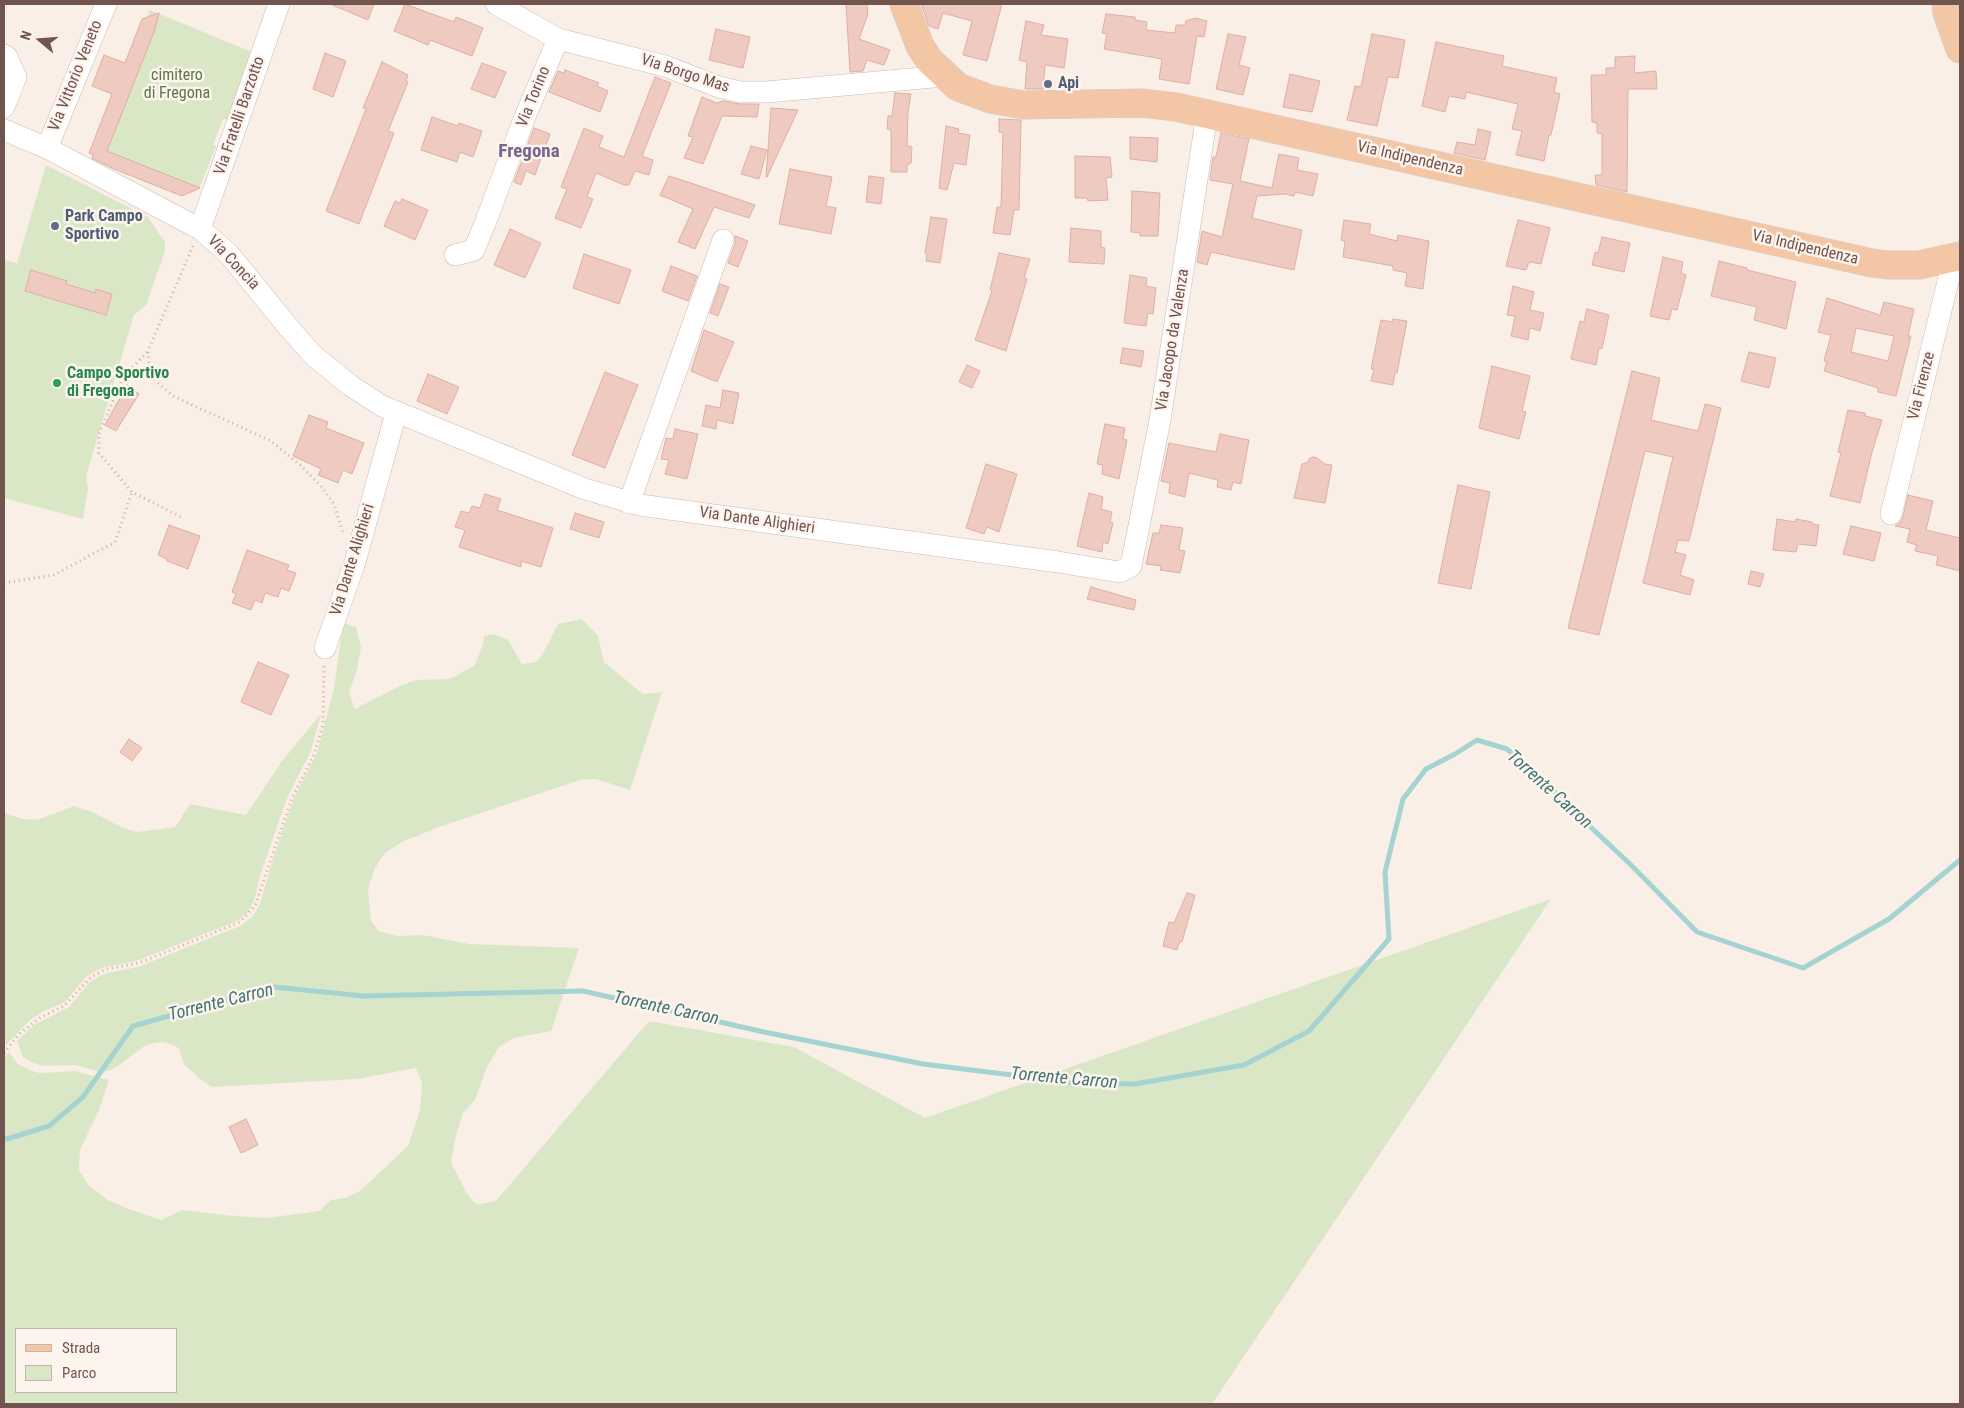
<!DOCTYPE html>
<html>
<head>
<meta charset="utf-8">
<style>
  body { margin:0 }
  #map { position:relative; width:1964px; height:1408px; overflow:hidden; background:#faefe7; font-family:"Roboto Condensed",sans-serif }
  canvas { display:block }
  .frame { position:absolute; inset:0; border:5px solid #72544e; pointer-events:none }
  .legend { position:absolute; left:15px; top:1328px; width:162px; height:65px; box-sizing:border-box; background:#fdf4ed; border:1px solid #c5b4ad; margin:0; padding:6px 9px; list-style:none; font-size:15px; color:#72544e }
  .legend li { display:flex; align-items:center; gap:10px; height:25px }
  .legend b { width:25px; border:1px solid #c5b4ad }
  .north { position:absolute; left:15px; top:15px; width:50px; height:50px; -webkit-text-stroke:4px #fdf4ed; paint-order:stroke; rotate:288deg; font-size:14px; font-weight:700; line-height:20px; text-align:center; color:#72544e }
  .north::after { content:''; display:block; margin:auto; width:18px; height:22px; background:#72544e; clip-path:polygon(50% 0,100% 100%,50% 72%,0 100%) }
</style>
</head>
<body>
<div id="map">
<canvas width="1964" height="1408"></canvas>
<div class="frame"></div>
<ul class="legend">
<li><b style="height:6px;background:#f3c7a6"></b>Strada</li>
<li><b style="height:14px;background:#dae7c7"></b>Parco</li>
</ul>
<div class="north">N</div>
</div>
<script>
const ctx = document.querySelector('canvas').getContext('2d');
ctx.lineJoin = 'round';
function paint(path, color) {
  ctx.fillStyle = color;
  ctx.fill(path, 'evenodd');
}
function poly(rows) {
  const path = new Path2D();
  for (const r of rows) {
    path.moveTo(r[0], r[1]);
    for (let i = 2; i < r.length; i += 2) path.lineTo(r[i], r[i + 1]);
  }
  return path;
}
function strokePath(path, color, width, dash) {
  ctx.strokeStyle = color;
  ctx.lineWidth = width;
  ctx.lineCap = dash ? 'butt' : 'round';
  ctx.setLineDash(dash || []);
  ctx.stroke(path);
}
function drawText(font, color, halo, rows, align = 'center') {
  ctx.font = font + ' "Roboto Condensed",sans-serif';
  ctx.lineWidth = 5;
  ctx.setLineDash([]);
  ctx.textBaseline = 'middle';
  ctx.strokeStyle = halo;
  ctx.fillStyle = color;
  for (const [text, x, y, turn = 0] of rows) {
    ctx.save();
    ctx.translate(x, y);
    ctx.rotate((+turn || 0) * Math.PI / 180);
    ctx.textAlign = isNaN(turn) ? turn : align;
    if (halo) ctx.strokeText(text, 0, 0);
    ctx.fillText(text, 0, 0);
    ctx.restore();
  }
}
const green = poly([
  [150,10,252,52,228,120,223,119,219,129,213,145,216,146,199,189,182,196,91,160,93,155,89,153,142,19,147,17],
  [46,165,148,217,165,242,165,251,146,305,134,315,86,476,88,488,83,519,4,498,4,260,17,263],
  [582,619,598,636,604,662,643,694,662,692,630,790,596,779,580,780,439,827,402,842,385,853,375,868,368,889,371,921,379,931,397,936,423,935,469,944,579,948,551,1031,514,1038,499,1047,487,1067,475,1100,463,1113,455,1139,451,1163,468,1195,474,1202,478,1204,496,1201,649,1021,794,1047,925,1118,1551,899,1212,1404,4,1404,4,1058,9,1052,18,1064,32,1071,40,1073,75,1071,109,1080,99,1110,80,1150,79,1170,89,1186,108,1200,129,1209,161,1220,182,1210,234,1216,267,1218,319,1211,331,1200,345,1198,360,1191,408,1146,420,1110,422,1083,416,1068,357,1079,212,1087,200,1079,184,1064,180,1051,177,1047,164,1042,154,1043,143,1047,118,1066,109,1071,100,1072,76,1065,43,1066,30,1062,23,1057,17,1041,34,1025,69,1007,89,983,98,977,107,973,138,967,240,926,253,916,260,904,271,865,293,800,317,753,334,688,343,623,356,627,361,647,357,670,349,693,355,709,400,686,416,680,450,679,474,666,483,645,484,636,494,634,499,636,508,640,522,664,536,662,542,655,558,624],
  [16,1329,176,1329,176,1392,16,1392],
  [321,714,311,751,287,798,261,873,254,901,248,912,237,921,136,961,105,967,95,971,85,978,65,1002,42,1012,30,1020,4,1047,4,813,23,819,37,820,74,806,92,812,123,828,137,832,175,827,190,804,246,815,282,761]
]);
const stream = poly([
  [4,1138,7,1139,49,1126,83,1097,133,1026,275,987,363,996,583,991,764,1032,923,1064,1076,1083,1135,1084,1244,1065,1309,1031,1389,939,1385,872,1403,799,1426,769,1455,754,1477,740,1507,749,1540,777,1581,818,1631,865,1697,932,1803,968,1889,919,1960,860]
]);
const building = poly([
  [330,4,374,4,368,20,330,4],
  [405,4,454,22,456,17,483,28,472,56,430,40,428,45,394,31,405,4],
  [846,4,867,4,868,14,859,39,890,50,884,65,867,60,863,71,850,72,846,4],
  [921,4,1002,4,987,61,963,55,972,21,943,13,938,29,929,26,921,4],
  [159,13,154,32,107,151,200,188,182,196,114,169,92,158,93,155,89,153,112,94,92,86,104,55,125,63,142,19,159,13],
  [1106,14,1135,17,1135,20,1147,22,1146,30,1175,33,1176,25,1185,25,1186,21,1195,18,1207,21,1204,37,1197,36,1189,84,1159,79,1162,59,1104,49,1107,34,1102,33,1106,14],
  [1026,21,1044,25,1041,35,1068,39,1064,68,1045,65,1043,89,1025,89,1027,62,1019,60,1026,21],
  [716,29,750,37,743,68,709,60,716,29],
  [1228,34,1246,37,1239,65,1250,68,1243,95,1216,89,1228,34],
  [1372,34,1405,40,1398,78,1388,77,1377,126,1347,120,1355,86,1361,87,1372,34],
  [1436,42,1504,56,1502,66,1557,78,1554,92,1560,94,1551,135,1549,135,1544,161,1516,155,1522,131,1512,129,1518,104,1466,92,1465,99,1449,96,1445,112,1422,106,1436,42],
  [325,53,346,61,333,97,313,89,325,53],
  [1635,56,1634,73,1656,71,1657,89,1628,89,1627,192,1596,185,1595,175,1602,175,1602,134,1597,133,1597,123,1592,122,1591,75,1606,75,1606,68,1615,68,1615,57,1635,56],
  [382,62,408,75,406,81,408,82,388,131,394,133,359,224,326,211,366,109,363,108,382,62],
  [482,63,506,72,495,98,471,89,482,63],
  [565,70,599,83,597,86,608,91,600,112,549,92,558,71,564,73,565,70],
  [1290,74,1320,81,1312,112,1283,107,1290,74],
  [655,77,671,83,642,156,653,160,649,175,635,171,629,185,624,185,596,173,587,197,593,199,581,228,555,218,567,189,561,187,584,128,603,136,599,147,624,157,655,77],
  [895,93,911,94,908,112,907,146,912,147,911,163,907,165,907,172,891,172,891,130,887,129,888,116,892,116,895,93],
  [702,97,717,103,723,101,740,104,759,104,757,117,722,116,703,164,684,158,693,137,688,136,702,97],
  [771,108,798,110,767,177,766,177,771,108],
  [432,117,458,126,459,123,482,131,473,157,460,152,457,162,421,150,432,117],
  [999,119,1021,120,1019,210,1014,210,1010,235,993,233,997,207,1001,207,1003,133,999,132,999,119],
  [946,126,959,129,958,133,970,135,966,165,954,163,947,190,939,188,946,126],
  [534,128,550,134,535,175,526,171,521,185,514,182,534,128],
  [1478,129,1491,132,1485,160,1454,153,1457,142,1475,145,1478,129],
  [1221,133,1249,139,1240,181,1272,188,1279,154,1299,158,1297,170,1318,174,1313,196,1295,192,1294,196,1284,194,1257,196,1252,218,1302,230,1294,270,1211,252,1207,265,1197,262,1202,231,1222,237,1233,184,1210,180,1213,157,1216,157,1221,133],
  [1130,137,1158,138,1157,162,1130,159,1130,137],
  [751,146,767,150,759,179,741,174,751,146],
  [1075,156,1110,157,1112,177,1106,178,1108,200,1088,201,1087,198,1075,198,1075,156],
  [790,169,832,177,826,206,836,208,831,234,779,224,790,169],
  [669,176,688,182,755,205,749,218,714,207,695,249,678,242,693,209,660,195,669,176],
  [869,176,884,178,881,204,866,202,869,176],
  [1132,191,1160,193,1158,236,1140,236,1140,233,1131,232,1132,191],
  [402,199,428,210,415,240,384,226,395,201,400,203,402,199],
  [931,217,947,219,940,263,926,261,927,254,925,253,931,217],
  [1344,220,1371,224,1369,234,1397,241,1398,235,1429,241,1423,289,1405,286,1407,273,1393,270,1393,266,1343,257,1345,241,1341,240,1344,220],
  [1518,220,1550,228,1541,264,1529,262,1526,270,1506,266,1518,220],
  [1071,228,1101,231,1101,247,1105,248,1104,264,1069,262,1071,228],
  [510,229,541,243,525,278,494,265,510,229],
  [735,236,748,241,738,267,728,263,735,244,735,236],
  [1602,237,1630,243,1624,272,1592,265,1595,252,1598,253,1602,237],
  [999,253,1030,259,1024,278,1027,279,1006,351,975,340,992,291,990,290,999,253],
  [584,254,631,270,619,304,573,288,584,254],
  [1663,257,1683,262,1681,273,1686,275,1677,310,1672,309,1669,320,1650,316,1663,257],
  [1719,261,1747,268,1747,270,1796,282,1786,329,1754,320,1757,307,1711,296,1719,261],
  [671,266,697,276,688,301,662,291,671,266],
  [31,270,67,281,66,284,95,293,96,289,112,294,106,315,25,291,31,270],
  [1130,275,1147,278,1146,286,1156,288,1153,314,1148,313,1146,326,1124,323,1130,275],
  [720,284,729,287,718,316,710,313,720,284],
  [1513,286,1534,292,1530,310,1544,313,1540,331,1530,328,1528,340,1511,336,1515,316,1507,315,1513,286],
  [1827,298,1880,315,1884,302,1914,309,1908,336,1911,336,1896,396,1878,392,1878,388,1824,371,1827,362,1824,361,1831,335,1818,332,1827,298],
  [1856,328,1894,336,1888,361,1851,352,1856,328],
  [1587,309,1609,315,1602,349,1599,348,1596,365,1571,359,1580,321,1584,322,1587,309],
  [1393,319,1407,321,1397,373,1395,373,1393,385,1371,381,1374,369,1371,369,1381,320,1393,322,1393,319],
  [704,330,734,342,717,382,691,371,704,330],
  [1123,348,1144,351,1141,367,1120,363,1123,348],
  [1749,352,1776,358,1769,388,1741,381,1749,352],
  [967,365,980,371,972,388,959,382,967,365],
  [1492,366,1530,376,1522,411,1526,412,1519,439,1479,428,1492,366],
  [1632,371,1660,378,1651,420,1698,431,1705,404,1721,408,1689,541,1678,540,1675,552,1686,555,1680,575,1694,580,1690,595,1643,583,1673,457,1645,451,1599,635,1568,628,1632,371],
  [605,372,638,385,605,468,572,455,605,372],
  [428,374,459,387,447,414,417,401,428,374],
  [127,385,139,394,116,431,105,425,127,385],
  [723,390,739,393,733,424,717,420,716,429,702,426,706,405,720,408,723,390],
  [1848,410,1865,413,1865,416,1882,420,1872,452,1860,503,1830,496,1841,453,1838,452,1848,410],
  [309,415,328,422,326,428,364,443,352,474,343,470,338,483,318,475,321,469,293,456,309,415],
  [1105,424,1125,428,1123,439,1127,440,1119,479,1102,474,1103,465,1097,464,1105,424],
  [675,429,698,434,687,479,665,474,669,460,661,459,666,438,673,439,675,429],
  [1220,434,1249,440,1241,484,1233,482,1231,490,1217,487,1218,480,1189,473,1185,497,1169,493,1170,483,1161,481,1169,443,1216,452,1220,434],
  [1313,457,1317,458,1325,464,1332,465,1325,503,1294,498,1302,464,1308,462,1309,459,1313,457],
  [986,464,1017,474,999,532,987,527,984,534,966,528,986,464],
  [1458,485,1490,492,1471,589,1438,583,1458,485],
  [1089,493,1103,497,1101,509,1112,512,1110,522,1113,523,1108,544,1103,542,1102,552,1077,546,1089,493],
  [485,494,501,499,497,510,553,528,541,567,521,561,521,567,459,547,465,530,455,527,461,511,469,513,472,506,480,508,485,494],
  [1908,495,1933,501,1926,530,1960,538,1960,571,1936,565,1938,556,1915,551,1917,545,1907,542,1910,529,1895,526,1900,523,1903,517,1908,495],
  [575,513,604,522,599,538,570,529,575,513],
  [1777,519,1795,522,1796,519,1812,522,1812,524,1819,525,1816,546,1798,544,1796,552,1773,550,1777,519],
  [169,525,200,536,188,569,167,561,167,559,158,555,169,525],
  [1161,525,1183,528,1179,550,1185,551,1180,573,1160,570,1161,566,1146,564,1153,533,1159,533,1161,525],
  [1851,526,1881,533,1874,561,1843,554,1851,526],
  [247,550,289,565,287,570,296,573,289,591,281,588,278,597,265,593,262,603,255,600,251,610,232,603,236,594,232,592,247,550],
  [1751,571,1764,574,1760,587,1748,584,1751,571],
  [1091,587,1136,600,1134,610,1087,599,1091,587],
  [258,662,289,675,271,715,241,702,258,662],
  [129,739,142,748,132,761,120,752,129,739],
  [1187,893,1195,895,1182,942,1180,941,1177,950,1163,946,1169,922,1174,923,1187,893],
  [246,1119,258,1145,241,1153,229,1127,246,1119]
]);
const path = poly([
  [193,246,148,351,150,376,173,396,271,441,300,465,321,486,334,504,343,533],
  [147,352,122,379,99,434,99,453,132,492,181,517],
  [4,583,54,575,115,542,132,492],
  [4,1053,18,1035,41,1017,64,1006,91,977,106,969,139,963,240,922,255,906,292,798,314,755,323,724,324,666]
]);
const minor = poly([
  [496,4,558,39,665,66,719,87,740,92,767,92,944,76],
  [4,55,7,57,16,77,4,107],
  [4,130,47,148,200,229,228,253,289,328,314,356,351,386,382,406,585,489,640,505,1058,562,1119,572,1131,566,1160,420,1207,114],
  [47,148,106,4],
  [200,229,279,4],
  [455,255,474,250,486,221,524,119,558,39],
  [629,503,723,240],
  [1891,514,1954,257],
  [325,648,355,562,396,413]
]);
const major = poly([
  [904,4,920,46,930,61,958,87,990,99,1024,105,1142,103,1176,107,1872,263,1887,265,1919,265,1960,256],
  [1946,4,1947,13,1960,49]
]);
const markers = [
  [1048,84,5,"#5c6f8a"],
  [55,226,5,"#5c6f8a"],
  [57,383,5,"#2e9e5b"]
];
const streetNames = [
  ["Via Borgo Mas",685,74,18],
  ["Via Vittorio Veneto",76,76,-68],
  ["Via Torino",534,97,-68],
  ["Via Fratelli Barzotto",240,116,-71],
  ["Via Indipendenza",1410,159,13],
  ["Via Indipendenza",1805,248,13],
  ["Via Concia",233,263,47],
  ["Via Jacopo da Valenza",1173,340,-81],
  ["Via Firenze",1922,386,-76],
  ["Via Dante Alighieri",757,521,8],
  ["Via Dante Alighieri",353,560,-73]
];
const parkNames = [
  ["cimitero",177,76],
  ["di Fregona",177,94]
];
const serviceNames = [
  ["Api",1058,84],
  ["Park Campo",65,217],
  ["Sportivo",65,235]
];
const leisureNames = [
  ["Campo Sportivo",67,374],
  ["di Fregona",67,392]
];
const waterNames = [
  ["Torrente Carron",1549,790,42],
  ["Torrente Carron",221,1003,-14],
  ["Torrente Carron",666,1009,12],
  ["Torrente Carron",1064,1079,5]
];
const quarterNames = [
  ["Fregona",529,152]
];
paint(green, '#dae7c7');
strokePath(stream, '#a5d3d1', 5);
paint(building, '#eecac1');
strokePath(building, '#dfaea3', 1);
strokePath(minor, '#ceb8b1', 22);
strokePath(major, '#d5ccca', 29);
strokePath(path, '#d2ada4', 3, [1, 4]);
strokePath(minor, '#fff', 21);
strokePath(major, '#f3c7a6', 28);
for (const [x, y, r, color] of markers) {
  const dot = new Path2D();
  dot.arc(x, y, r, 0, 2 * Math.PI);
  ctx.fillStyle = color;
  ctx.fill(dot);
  strokePath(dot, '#fdf4ed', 2);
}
drawText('16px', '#72544e', '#fdf4ed', streetNames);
drawText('16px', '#5e7747', '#fdf4ed', parkNames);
drawText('bold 16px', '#4e5e75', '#fdf4ed', serviceNames, 'left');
drawText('bold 16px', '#27864d', '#fdf4ed', leisureNames, 'left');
drawText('italic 18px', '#427674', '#fdf4ed', waterNames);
drawText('bold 19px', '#79668e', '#fdf4ed', quarterNames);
</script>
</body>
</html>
